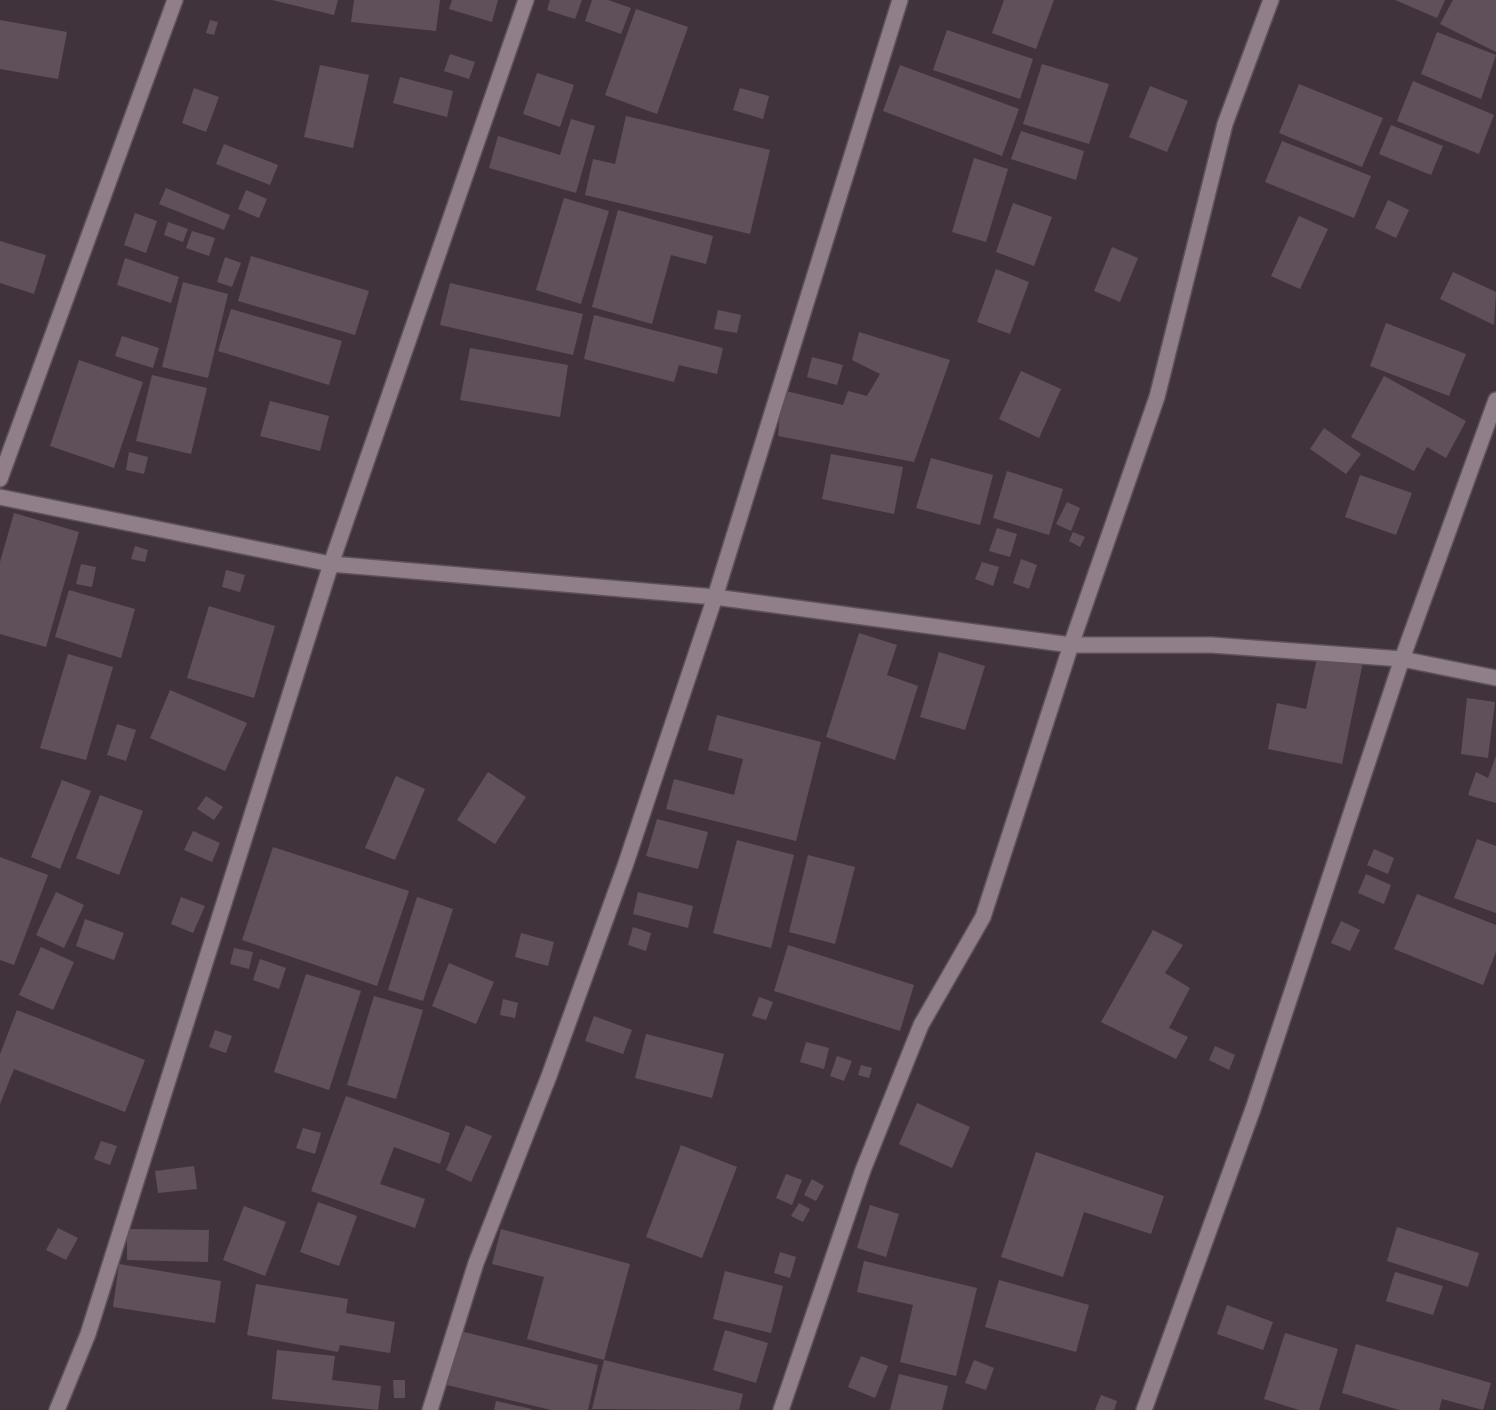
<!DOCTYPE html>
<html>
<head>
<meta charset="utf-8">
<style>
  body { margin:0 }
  canvas { display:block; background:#41333b }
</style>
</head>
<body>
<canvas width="1496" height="1410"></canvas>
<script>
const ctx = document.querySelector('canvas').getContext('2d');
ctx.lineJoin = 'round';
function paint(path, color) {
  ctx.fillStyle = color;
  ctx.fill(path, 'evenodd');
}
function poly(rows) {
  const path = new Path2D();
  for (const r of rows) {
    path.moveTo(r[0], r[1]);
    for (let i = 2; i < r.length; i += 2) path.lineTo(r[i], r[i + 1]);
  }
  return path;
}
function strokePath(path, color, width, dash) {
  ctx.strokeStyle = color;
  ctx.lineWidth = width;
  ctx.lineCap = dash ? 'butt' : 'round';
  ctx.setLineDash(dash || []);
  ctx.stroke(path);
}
const building = poly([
  [272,0,338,0,334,15],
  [354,0,440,0,436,31,351,22],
  [452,0,498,0,492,22,449,9],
  [550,0,582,0,575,19,547,10],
  [592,0,608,0,631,8,621,34,585,21],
  [1004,0,1054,0,1036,49,992,33],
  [1395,0,1445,0,1437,18],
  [1453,0,1496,0,1496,52,1440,24],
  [636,9,688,27,657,114,605,95],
  [0,20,67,32,58,79,0,69],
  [210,20,218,22,214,35,206,33],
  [947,30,1033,59,1020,99,933,70],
  [1437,32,1496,55,1481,99,1421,74],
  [450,54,475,62,469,79,444,71],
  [1042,64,1109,84,1089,144,1023,124],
  [320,65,369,75,353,148,304,137],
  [900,65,1019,109,1002,156,883,111],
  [537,73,574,85,560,127,523,114],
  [400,77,453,91,447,117,393,103],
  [1413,81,1494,115,1479,154,1397,121],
  [1299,84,1383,118,1362,167,1279,133],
  [1150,86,1188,101,1167,152,1129,137],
  [194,88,219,97,206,132,182,123],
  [740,88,769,96,763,119,733,110],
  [626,116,770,150,750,234,585,195,593,159,615,164],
  [571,119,595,126,576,193,489,168,498,136,560,155],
  [1391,125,1443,146,1431,175,1379,154],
  [1021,131,1084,151,1076,180,1011,159],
  [1282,141,1371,176,1354,218,1265,182],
  [224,144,278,165,270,185,216,164],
  [974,158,1008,169,986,242,952,232],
  [166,188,230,215,224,230,159,204],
  [246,190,267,199,259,218,238,209],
  [564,198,609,211,581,304,536,290],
  [1388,200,1409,210,1396,238,1375,228],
  [1013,203,1052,217,1034,266,996,252],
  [618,210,713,236,706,264,671,255,652,324,592,307],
  [135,213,157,221,146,253,124,245],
  [1299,216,1328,229,1300,289,1271,276],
  [168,222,188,229,183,242,164,235],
  [192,231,215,238,209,256,186,248],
  [0,241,46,255,34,294,0,283],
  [1112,247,1138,258,1120,302,1094,291],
  [251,256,369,291,355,335,238,301],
  [225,257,241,263,232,287,217,282],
  [125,258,179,277,171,303,117,285],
  [996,269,1029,282,1010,334,977,322],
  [1453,272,1496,292,1494,325,1440,299],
  [183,282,228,294,208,378,162,367],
  [450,283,583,314,573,355,440,325],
  [231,309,342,341,329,385,218,351],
  [718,310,741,315,737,333,714,329],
  [594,315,723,348,717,374,679,365,674,382,584,359],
  [1386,323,1466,354,1449,396,1370,366],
  [859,332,950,360,914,462,778,436,782,390,843,405,848,391,867,396,880,374,852,360],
  [122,336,159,348,153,368,115,356],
  [470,348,568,365,560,417,460,400],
  [812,357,843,365,837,385,807,377],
  [79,360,143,382,114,468,50,446],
  [1021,371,1061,389,1039,438,999,419],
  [152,375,207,388,191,454,136,441],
  [1384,376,1466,421,1446,458,1427,447,1414,471,1351,437],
  [270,401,329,416,320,451,260,436],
  [1324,428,1361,454,1346,474,1310,449],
  [129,452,148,457,144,474,126,470],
  [831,454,903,467,894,514,822,499],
  [931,458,993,475,980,525,916,508],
  [1007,471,1063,489,1049,535,993,518],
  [1360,475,1412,493,1396,535,1345,517],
  [1067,502,1080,508,1071,531,1056,524],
  [14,513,79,532,46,647,0,634,0,562],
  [997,528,1017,534,1010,557,989,551],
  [1073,532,1085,537,1080,547,1069,541],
  [135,546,148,550,145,562,131,559],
  [1021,559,1037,565,1029,589,1013,583],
  [982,562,999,567,993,586,975,579],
  [81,564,96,567,92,587,76,584],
  [226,570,245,575,240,592,222,587],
  [69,590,135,609,121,658,55,637],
  [209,606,275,626,254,698,187,678],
  [859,633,897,645,887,675,918,686,895,760,826,737],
  [939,652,985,666,965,730,920,717],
  [1318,653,1363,662,1342,764,1268,749,1277,703,1306,709],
  [68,654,113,667,86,760,40,748],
  [170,690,247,723,225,771,150,738],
  [1467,698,1495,702,1488,758,1461,754],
  [717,715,821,742,796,841,666,809,674,779,734,795,743,759,708,750],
  [117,724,136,730,126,761,107,755],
  [1496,756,1496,803,1468,795,1476,772,1488,778],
  [488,772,526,797,495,844,457,820],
  [396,776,425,789,395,860,365,848],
  [62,780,91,791,60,869,31,857],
  [100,795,143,811,119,875,76,858],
  [206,796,223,807,214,820,197,809],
  [657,819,708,832,698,869,646,856],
  [193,831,220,843,212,862,184,850],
  [1477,839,1496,846,1496,913,1454,898],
  [737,840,794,855,771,948,713,933],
  [273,847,409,891,377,986,242,940],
  [1374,849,1394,858,1388,874,1367,865],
  [808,855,855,867,835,944,789,932],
  [0,857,48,875,14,965,0,960],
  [1366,874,1391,885,1384,904,1358,893],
  [56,892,84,905,64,948,36,935],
  [638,892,693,906,688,928,633,914],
  [1417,894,1496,925,1496,952,1483,985,1394,949],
  [181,897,205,906,193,933,171,924],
  [417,897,453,909,423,1001,388,990],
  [85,919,124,933,114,960,76,946],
  [1341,921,1360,930,1350,951,1331,943],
  [633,927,651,933,646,951,628,945],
  [1153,930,1183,945,1165,973,1190,988,1169,1028,1188,1037,1176,1059,1101,1022],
  [521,933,554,942,548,966,515,957],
  [788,945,914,985,900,1031,774,991],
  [41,947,74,962,53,1010,19,995],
  [234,948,253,952,249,969,230,964],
  [260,959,286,968,279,989,253,980],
  [449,963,494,982,476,1024,432,1006],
  [306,974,361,991,329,1090,274,1072],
  [374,996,423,1010,396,1099,347,1085],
  [759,997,773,1002,766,1020,752,1016],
  [503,999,518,1003,515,1018,500,1015],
  [17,1010,145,1060,125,1112,14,1069,0,1104,0,1054],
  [594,1016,632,1030,623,1054,585,1041],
  [215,1030,232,1036,226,1053,209,1047],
  [646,1034,724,1054,712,1098,635,1078],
  [806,1042,829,1048,824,1069,800,1062],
  [1215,1046,1235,1055,1229,1070,1209,1060],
  [837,1056,852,1061,844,1081,830,1076],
  [861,1065,872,1068,869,1078,858,1075],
  [346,1096,450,1133,440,1164,394,1147,380,1184,425,1199,415,1228,311,1191],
  [917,1103,970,1127,952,1168,899,1144],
  [466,1125,492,1136,471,1182,446,1170],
  [303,1128,321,1133,315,1154,296,1148],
  [101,1141,117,1146,110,1165,94,1159],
  [681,1145,737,1167,702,1258,646,1237],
  [1036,1152,1164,1196,1151,1234,1084,1212,1063,1277,1001,1257],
  [194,1166,197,1189,158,1193,155,1171],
  [786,1174,802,1180,792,1205,776,1198],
  [812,1179,824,1186,816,1201,804,1195],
  [318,1202,357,1216,339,1266,300,1252],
  [799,1203,810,1209,803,1222,791,1216],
  [870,1205,899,1214,886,1257,857,1248],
  [244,1206,286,1222,265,1276,223,1260],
  [1397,1227,1479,1253,1468,1287,1387,1261],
  [58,1228,78,1238,66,1260,46,1250],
  [127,1229,209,1230,208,1262,127,1260],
  [501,1229,630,1264,604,1360,527,1339,544,1277,492,1264],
  [780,1252,796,1257,790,1278,774,1273],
  [864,1261,977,1288,956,1376,900,1362,913,1305,857,1292],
  [119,1264,221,1281,215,1323,113,1307],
  [725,1271,783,1286,771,1333,713,1319],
  [1395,1272,1443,1286,1433,1315,1386,1301],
  [999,1280,1089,1305,1076,1352,985,1327],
  [256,1284,348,1299,346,1313,395,1322,390,1353,340,1345,338,1352,247,1335],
  [1227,1305,1273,1322,1263,1350,1217,1334],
  [725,1330,768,1343,756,1383,713,1370],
  [460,1331,598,1365,588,1410,551,1410,447,1385],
  [1285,1333,1338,1349,1319,1410,1299,1410,1264,1399],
  [1356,1344,1491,1383,1483,1410,1442,1399,1439,1410,1399,1410,1342,1393],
  [277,1350,335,1356,332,1380,381,1386,378,1410,272,1399],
  [861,1356,888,1366,875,1398,848,1387],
  [604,1360,743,1394,739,1410,592,1409],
  [974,1360,994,1368,986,1390,965,1383],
  [899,1374,948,1386,942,1410,890,1410],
  [393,1380,405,1380,405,1398,394,1398],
  [1101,1395,1117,1401,1114,1410,1095,1410],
  [496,1401,532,1409,532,1410,494,1410]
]);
const minor = poly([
  [0,479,175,0],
  [0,497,331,564,715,597,1071,645,1212,645,1402,659,1496,678],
  [57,1410,88,1334,331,564,526,0],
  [430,1410,476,1263,549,1076,625,866,715,597,900,0],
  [781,1410,863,1170,921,1025,983,917,1071,645,1157,397,1225,124,1271,0],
  [1144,1410,1253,1109,1402,659,1496,400]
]);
paint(building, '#605059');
strokePath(minor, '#5e5259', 18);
strokePath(minor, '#907f89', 15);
</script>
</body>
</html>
